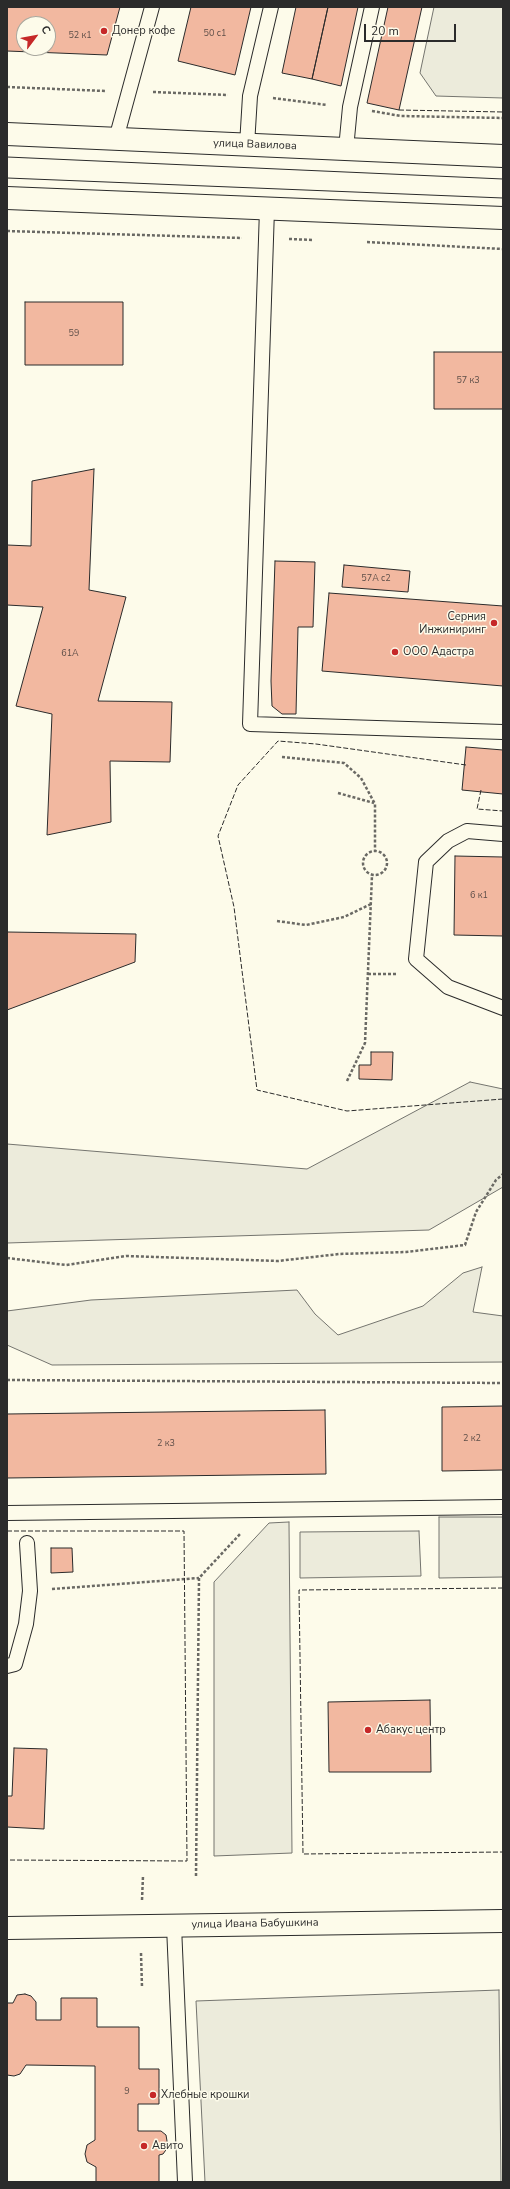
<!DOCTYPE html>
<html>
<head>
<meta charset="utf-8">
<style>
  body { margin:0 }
  #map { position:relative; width:510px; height:2189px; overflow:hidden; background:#fdfbea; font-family:"Nunito Sans",sans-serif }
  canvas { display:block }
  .frame { position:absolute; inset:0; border:8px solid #2b2b2b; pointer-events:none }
  .north { position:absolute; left:16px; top:16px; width:40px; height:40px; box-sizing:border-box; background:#fdfbea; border:1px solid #a9a89e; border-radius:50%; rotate:58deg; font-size:11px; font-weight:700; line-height:16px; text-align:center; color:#2b2b2b }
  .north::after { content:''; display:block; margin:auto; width:14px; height:18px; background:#c62828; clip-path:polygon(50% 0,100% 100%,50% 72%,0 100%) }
  .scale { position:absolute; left:364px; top:24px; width:92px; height:18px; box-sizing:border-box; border:2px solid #2b2b2b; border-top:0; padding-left:5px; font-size:12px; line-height:14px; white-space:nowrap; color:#2b2b2b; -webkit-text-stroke:3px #fdfbea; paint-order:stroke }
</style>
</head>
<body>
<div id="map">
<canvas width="510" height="2189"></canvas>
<div class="frame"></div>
<div class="north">С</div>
<div class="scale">20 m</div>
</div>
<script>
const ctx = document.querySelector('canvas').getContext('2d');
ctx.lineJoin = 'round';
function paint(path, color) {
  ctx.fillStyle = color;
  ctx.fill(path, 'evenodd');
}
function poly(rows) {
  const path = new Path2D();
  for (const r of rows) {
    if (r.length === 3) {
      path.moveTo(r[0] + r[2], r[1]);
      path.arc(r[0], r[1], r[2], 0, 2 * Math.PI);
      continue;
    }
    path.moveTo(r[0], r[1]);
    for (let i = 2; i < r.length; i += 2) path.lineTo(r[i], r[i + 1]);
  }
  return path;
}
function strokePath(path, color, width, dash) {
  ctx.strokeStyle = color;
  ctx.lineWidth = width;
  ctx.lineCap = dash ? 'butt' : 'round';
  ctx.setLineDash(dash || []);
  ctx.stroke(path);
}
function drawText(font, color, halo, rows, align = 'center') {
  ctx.font = font + ' "Nunito Sans",sans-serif';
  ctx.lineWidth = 3;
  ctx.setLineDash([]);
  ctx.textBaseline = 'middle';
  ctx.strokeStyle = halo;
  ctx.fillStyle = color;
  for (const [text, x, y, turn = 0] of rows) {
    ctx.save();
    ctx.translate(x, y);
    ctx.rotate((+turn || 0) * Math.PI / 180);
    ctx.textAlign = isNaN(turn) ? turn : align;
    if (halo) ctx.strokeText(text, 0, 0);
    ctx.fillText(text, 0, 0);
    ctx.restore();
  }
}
const green = poly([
  [434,7,503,7,503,98,436,96,420,73,434,7],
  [470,1082,503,1089,503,1187,429,1230,7,1243,7,1144,307,1169,470,1082],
  [482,1267,473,1312,503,1316,503,1362,52,1365,7,1345,7,1311,91,1300,297,1290,315,1314,338,1335,423,1306,463,1273,482,1267],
  [439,1517,503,1517,503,1577,439,1578,439,1517],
  [289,1522,292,1853,214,1856,214,1582,269,1523,289,1522],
  [419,1531,421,1576,300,1578,300,1532,419,1531],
  [499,1990,501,2182,205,2182,196,2001,499,1990]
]);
const building = poly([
  [7,7,120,7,107,55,7,51,7,7],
  [24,24,48,24,48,48,24,48,24,24],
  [191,7,251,7,235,75,178,61,191,7],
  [296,7,328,7,312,79,282,73,296,7],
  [328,7,358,7,341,86,312,79,328,7],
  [388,7,422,7,399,110,367,103,388,7],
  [25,302,123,302,123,365,25,365,25,302],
  [434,352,503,352,503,409,434,409,434,352],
  [94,469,89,590,126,597,98,701,172,702,170,762,110,761,111,822,47,835,52,714,16,706,43,607,7,605,7,545,31,546,32,481,94,469],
  [275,561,315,562,313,627,298,627,296,714,282,714,272,706,271,681,275,561],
  [344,565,410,571,408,592,342,587,344,565],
  [329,593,503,606,503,686,322,671,329,593],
  [466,747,503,750,503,794,462,790,466,747],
  [455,856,503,857,503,936,454,935,455,856],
  [7,932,136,934,135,962,7,1010,7,932],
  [371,1052,393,1052,392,1080,359,1079,359,1065,371,1065,371,1052],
  [503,1406,503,1470,442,1471,442,1407,503,1406],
  [325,1410,326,1474,7,1478,7,1414,325,1410],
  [51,1548,72,1548,73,1572,51,1573,51,1548],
  [430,1700,431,1772,329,1772,328,1702,430,1700],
  [14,1748,47,1749,44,1829,7,1827,7,1796,12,1796,14,1748],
  [25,1994,31,1996,36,2002,36,2020,61,2020,61,1998,97,1998,97,2027,139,2027,139,2069,159,2069,159,2104,138,2104,138,2131,161,2131,166,2135,168,2147,163,2154,159,2155,159,2182,96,2182,96,2167,87,2162,85,2154,87,2145,95,2140,95,2066,26,2065,20,2074,14,2076,7,2075,7,2003,13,2003,17,1995,25,1994]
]);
const path = poly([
  [7,87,106,91],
  [153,92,228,95],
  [273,98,327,105],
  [372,111,401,116,503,118],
  [7,231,242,238],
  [289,239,314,240],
  [367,242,503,249],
  [282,757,344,763,361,778,375,804,375,852],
  [338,793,374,803],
  [375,863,12],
  [277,921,306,925,344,917,371,904],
  [368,974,398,974],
  [347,1081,365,1043,372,875],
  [7,1258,66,1265,126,1256,278,1261,339,1254,406,1252,465,1245,476,1212,496,1180,503,1174],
  [7,1380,503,1383],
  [52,1589,199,1578],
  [196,1876,199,1578,241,1533],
  [142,1900,143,1876],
  [141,1953,142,1987]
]);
const lane = poly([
  [116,139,152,7],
  [247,145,250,96,271,7],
  [346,149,350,107,372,7],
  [267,209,250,724,503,732],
  [503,834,467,831,448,841,426,862,416,959,448,987,503,1008],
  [7,1513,503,1507],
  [7,1666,15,1664,26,1624,30,1591,27,1543],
  [174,1926,185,2182]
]);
const secondary = poly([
  [7,134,503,156],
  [7,198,503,218],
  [7,1928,503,1921]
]);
const tram = poly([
  [7,157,503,179],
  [7,178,503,198]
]);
const fence = poly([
  [399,110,503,112],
  [466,765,316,744,278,741,238,785,218,836,234,907,257,1090,347,1111,503,1099],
  [481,790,477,809,503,811],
  [7,1531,184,1531,187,1861,7,1860],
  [503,1588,299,1590,303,1854,503,1852]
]);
const markers = [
  [104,31,4,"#c62828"],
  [494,623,4,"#c62828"],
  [395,652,4,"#c62828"],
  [368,1730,4,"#c62828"],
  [153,2095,4,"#c62828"],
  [144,2146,4,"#c62828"]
];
const numberNames = [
  ["50 с1",215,34],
  ["52 к1",80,36],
  ["59",74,334],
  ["57 к3",468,381],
  ["57А с2",376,579],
  ["61А",70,654],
  ["6 к1",479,896],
  ["2 к2",472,1439],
  ["2 к3",166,1444],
  ["9",127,2092]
];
const poiNames = [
  ["Донер кофе",112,31],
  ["Серния",486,617,"right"],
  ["Инжиниринг",486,630,"right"],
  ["ООО Адастра",403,652],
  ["Абакус центр",376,1730],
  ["Хлебные крошки",161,2095],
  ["Авито",152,2146]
];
const streetNames = [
  ["улица Вавилова",255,145,2],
  ["улица Ивана Бабушкина",255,1924,-1]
];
paint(green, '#ecebdb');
strokePath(green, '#74746e', 1);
paint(building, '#f2b8a0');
strokePath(building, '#2b2b2b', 1);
strokePath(lane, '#2b2b2b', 16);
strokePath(secondary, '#2b2b2b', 24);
strokePath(path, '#6a6964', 2.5, [3, 2]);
strokePath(lane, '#fdfbea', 14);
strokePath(secondary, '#fdfbea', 22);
strokePath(tram, '#2b2b2b', 1);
strokePath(fence, '#2b2b2b', 1, [5, 2]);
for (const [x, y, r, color] of markers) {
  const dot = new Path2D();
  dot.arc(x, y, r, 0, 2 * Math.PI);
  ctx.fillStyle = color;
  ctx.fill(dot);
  strokePath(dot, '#fdfbea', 1.5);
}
drawText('9px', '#5d4e48', null, numberNames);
drawText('11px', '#2b2b2b', '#fdfbea', poiNames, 'left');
drawText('11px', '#2b2b2b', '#fdfbea', streetNames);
</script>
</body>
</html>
